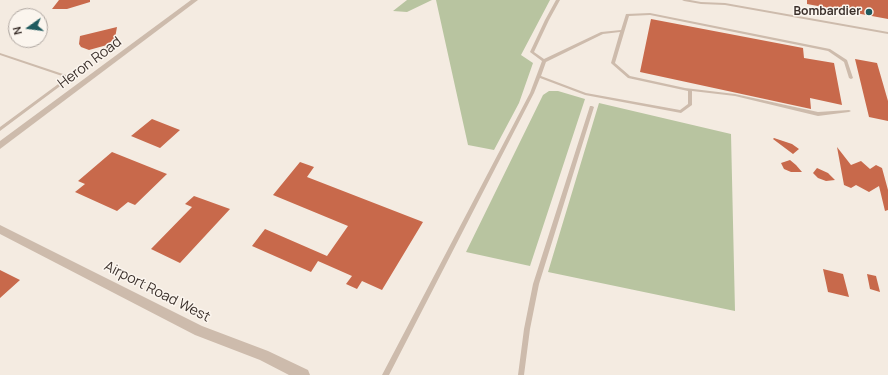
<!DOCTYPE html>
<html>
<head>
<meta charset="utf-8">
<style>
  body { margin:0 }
  #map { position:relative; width:888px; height:375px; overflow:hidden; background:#f4ebe1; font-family:Manrope,sans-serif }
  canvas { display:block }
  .north { position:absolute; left:8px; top:8px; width:40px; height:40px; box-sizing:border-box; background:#fbf5ee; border:1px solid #aea6a0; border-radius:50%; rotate:256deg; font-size:11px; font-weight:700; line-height:16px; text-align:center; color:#3b302b }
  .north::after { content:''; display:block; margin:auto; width:14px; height:18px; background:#1f5a5e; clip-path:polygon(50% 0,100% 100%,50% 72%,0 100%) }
</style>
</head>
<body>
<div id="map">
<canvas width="888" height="375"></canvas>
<div class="north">N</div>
</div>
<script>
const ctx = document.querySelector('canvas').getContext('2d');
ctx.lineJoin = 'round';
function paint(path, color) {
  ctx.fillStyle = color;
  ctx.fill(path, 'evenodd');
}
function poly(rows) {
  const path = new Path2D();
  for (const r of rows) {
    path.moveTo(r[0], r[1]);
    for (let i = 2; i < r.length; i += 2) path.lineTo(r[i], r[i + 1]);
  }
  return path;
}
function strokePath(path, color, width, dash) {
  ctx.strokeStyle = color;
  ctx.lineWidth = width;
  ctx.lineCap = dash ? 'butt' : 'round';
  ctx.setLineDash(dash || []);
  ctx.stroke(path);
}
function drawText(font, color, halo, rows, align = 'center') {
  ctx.font = font + ' Manrope,sans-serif';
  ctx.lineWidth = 3;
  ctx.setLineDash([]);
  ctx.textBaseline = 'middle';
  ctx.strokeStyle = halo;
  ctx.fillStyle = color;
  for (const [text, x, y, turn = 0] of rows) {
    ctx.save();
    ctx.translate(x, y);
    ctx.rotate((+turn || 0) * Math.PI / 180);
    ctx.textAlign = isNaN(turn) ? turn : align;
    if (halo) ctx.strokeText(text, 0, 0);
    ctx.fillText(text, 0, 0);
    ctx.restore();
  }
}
const green = poly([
  [407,0,432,0,407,12,393,11],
  [436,0,550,0,521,55,533,63,519,103,494,150,468,145],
  [549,91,558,91,585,99,530,266,466,252,543,95],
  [599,103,731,134,735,311,548,272]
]);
const building = poly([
  [59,0,90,0,90,2,67,9,52,9],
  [807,0,888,0,888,19,807,4],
  [651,19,803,48,804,58,834,63,842,105,810,98,811,109,640,72],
  [117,27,115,38,107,45,89,50,81,47,79,44,80,36],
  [855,59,877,63,888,101,888,121,869,117],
  [152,119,180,130,160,148,131,136],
  [774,138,792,144,799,149,793,154,773,139],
  [837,147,851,165,861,161,870,169,876,165,882,168,888,190,888,210,885,211,879,186,869,192,856,185,851,188,844,185],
  [112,152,167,174,135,205,128,202,117,211,75,192,85,184,78,181],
  [790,160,796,165,802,172,791,172,784,169,781,163],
  [300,162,314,167,307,177,423,222,382,290,362,281,357,289,346,284,352,276,318,261,311,272,252,246,265,229,327,256,348,226,273,195],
  [817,168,828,173,835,180,826,181,818,178,813,173],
  [194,196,230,209,180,263,151,249,192,207,185,204],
  [823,269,843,274,849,297,828,292],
  [0,270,20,280,0,298],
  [867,274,876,276,880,292,870,289]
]);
const service = poly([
  [556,0,560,0,549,20,534,52,544,59,601,32,621,30,626,14,650,13,830,49,847,60,853,78,851,79,849,78,844,62,828,51,650,15,629,16,615,63,630,76,685,88,735,94,818,112,849,110,851,111,849,112,818,116,735,96,692,91,692,105,681,113,585,95,540,78,534,93,389,375,382,375,530,93,542,61,530,52,545,20,556,0],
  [620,32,611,63,612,64,628,78,688,91,688,104,680,110,586,93,541,76,546,62,603,34,620,32],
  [682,0,690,0,701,2,725,3,888,32,888,34,725,5,701,4,684,1,682,0],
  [0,53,69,76,70,77,63,84,0,131,0,127,61,82,65,77,0,55,0,53],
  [590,106,592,106,594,107,539,284,530,329,524,375,518,375,524,329,533,284,590,106]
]);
const minor = poly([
  [191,0,198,0,0,149,0,141,191,0]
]);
const tertiary = poly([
  [0,225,202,326,268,351,308,370,310,375,289,375,260,360,195,335,0,234,0,225]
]);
const markers = [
  [869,12,4,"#1f5a5e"]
];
const farPoinames = [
  ["Bombardier",861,12]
];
const streetNames = [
  ["Heron Road",90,63,-37],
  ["Airport Road West",157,292,27]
];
paint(green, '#b8c4a0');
paint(building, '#c8694b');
paint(service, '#cdbbac');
paint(minor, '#cdbbac');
paint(tertiary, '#cdbbac');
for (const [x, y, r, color] of markers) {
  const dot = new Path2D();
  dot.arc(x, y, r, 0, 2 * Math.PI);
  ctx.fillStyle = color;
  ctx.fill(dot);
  strokePath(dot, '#fbf5ee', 1.5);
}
drawText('bold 12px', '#3b302b', '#fbf5ee', farPoinames, 'right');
drawText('14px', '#3b302b', '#fbf5ee', streetNames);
</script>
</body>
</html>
